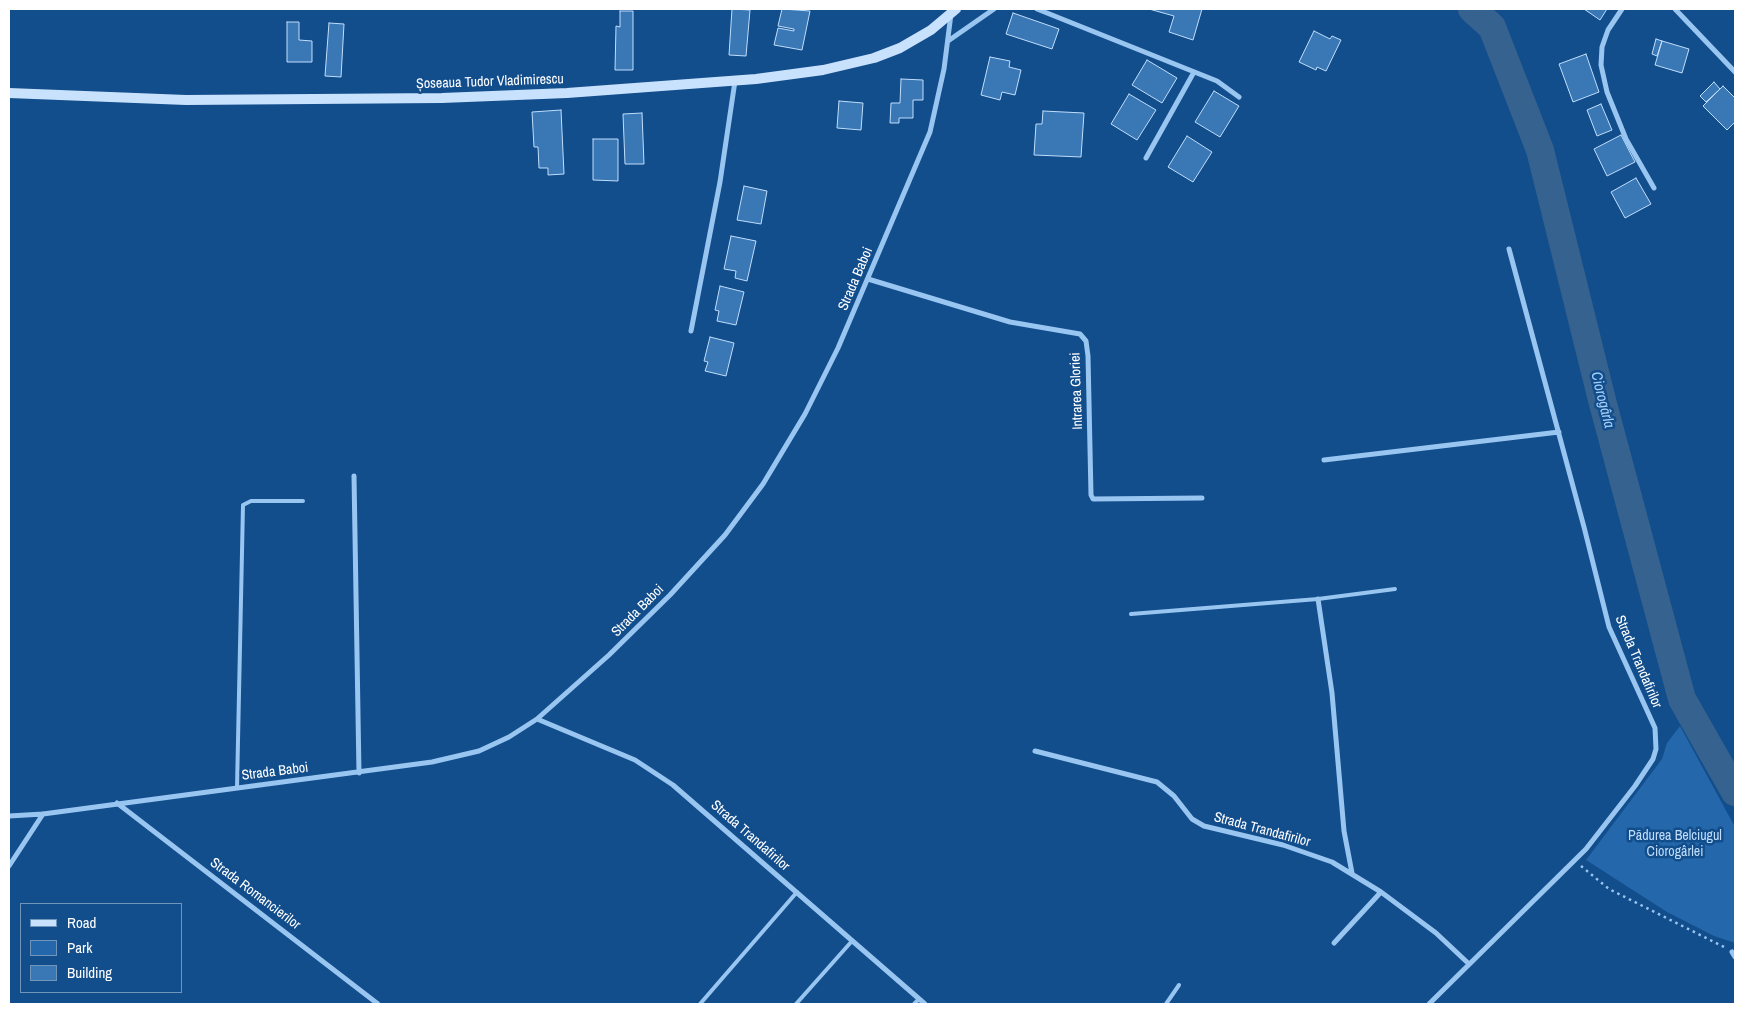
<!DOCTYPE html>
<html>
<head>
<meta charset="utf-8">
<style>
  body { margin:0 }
  #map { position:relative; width:1744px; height:1013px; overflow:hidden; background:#124d8c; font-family:"Archivo Narrow",sans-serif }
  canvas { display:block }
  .frame { position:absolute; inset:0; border:10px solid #fff; pointer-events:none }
  .legend { position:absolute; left:20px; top:903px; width:162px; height:90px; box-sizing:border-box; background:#124d8c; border:1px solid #7194ba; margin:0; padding:6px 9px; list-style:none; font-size:15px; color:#fff }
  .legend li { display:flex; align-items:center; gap:10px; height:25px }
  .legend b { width:25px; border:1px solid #7194ba }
</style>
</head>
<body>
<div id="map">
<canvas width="1744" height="1013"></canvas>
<div class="frame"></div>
<ul class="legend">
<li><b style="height:6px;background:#c8e1fc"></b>Road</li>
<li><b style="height:14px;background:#2467ab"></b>Park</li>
<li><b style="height:14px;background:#3a77b5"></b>Building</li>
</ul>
</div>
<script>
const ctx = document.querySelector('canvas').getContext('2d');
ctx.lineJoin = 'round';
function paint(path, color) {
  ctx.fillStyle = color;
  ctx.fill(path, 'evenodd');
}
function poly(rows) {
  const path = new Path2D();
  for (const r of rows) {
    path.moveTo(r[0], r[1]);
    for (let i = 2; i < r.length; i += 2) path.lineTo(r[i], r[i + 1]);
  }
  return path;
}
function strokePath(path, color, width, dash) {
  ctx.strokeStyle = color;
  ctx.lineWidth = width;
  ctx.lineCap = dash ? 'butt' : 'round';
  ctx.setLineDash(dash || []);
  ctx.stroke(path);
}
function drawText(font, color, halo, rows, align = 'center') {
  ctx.font = font + ' "Archivo Narrow",sans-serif';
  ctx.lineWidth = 5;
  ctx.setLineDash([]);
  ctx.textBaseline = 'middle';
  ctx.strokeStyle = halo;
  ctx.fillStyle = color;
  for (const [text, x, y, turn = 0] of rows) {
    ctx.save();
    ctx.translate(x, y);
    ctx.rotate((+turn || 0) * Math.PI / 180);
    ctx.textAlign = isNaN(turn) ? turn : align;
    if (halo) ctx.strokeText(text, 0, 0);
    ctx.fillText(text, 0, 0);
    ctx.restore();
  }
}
const green = poly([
  [1680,726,1735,827,1735,943,1714,936,1667,912,1586,860,1662,759,1667,743]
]);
const river = poly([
  [1472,9,1492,27,1540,150,1602,400,1682,699,1735,792]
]);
const building = poly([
  [732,9,750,10,746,56,729,55,732,9],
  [782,9,810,11,802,50,774,45,778,28,794,31,794,29,778,26,782,9],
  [1149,9,1202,9,1193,40,1169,32,1174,16,1149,9],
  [1584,9,1607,9,1600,20,1584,9],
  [620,11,633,11,633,70,615,70,616,26,620,27,620,11],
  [1013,13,1059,29,1052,49,1006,34,1013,13],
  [287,22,299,22,299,40,312,41,312,62,287,62,287,22],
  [329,23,344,24,341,77,325,76,329,23],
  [1314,31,1330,39,1332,36,1341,40,1326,71,1317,67,1316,70,1299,62,1314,31],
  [1656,39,1662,41,1657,56,1652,54,1656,39],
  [1662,41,1689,49,1682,73,1655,65,1662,41],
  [1586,54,1599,92,1573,102,1559,64,1586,54],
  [990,57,1010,61,1009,67,1021,70,1015,95,1002,92,1000,100,981,95,990,57],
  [1147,60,1177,78,1162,103,1132,85,1147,60],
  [901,79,923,80,923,100,913,100,913,118,899,118,899,123,890,123,891,103,900,103,901,79],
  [1714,82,1720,89,1706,102,1700,96,1714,82],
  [1723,86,1735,98,1735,122,1727,130,1703,106,1723,86],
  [1214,91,1239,106,1220,137,1195,122,1214,91],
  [1129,94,1156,110,1137,140,1111,124,1129,94],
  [839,101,863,103,861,130,837,128,839,101],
  [1601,104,1612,130,1597,136,1587,110,1601,104],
  [561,110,564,174,548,175,548,168,539,168,538,147,534,147,532,112,561,110],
  [1043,111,1084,113,1081,157,1034,155,1036,124,1042,124,1043,111],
  [642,113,644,164,625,164,623,114,642,113],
  [1621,135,1635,162,1607,176,1594,149,1621,135],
  [1187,136,1212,152,1193,182,1168,167,1187,136],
  [593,139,618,139,618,181,593,180,593,139],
  [1636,178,1651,204,1625,218,1611,192,1636,178],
  [744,186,767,191,761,224,737,220,744,186],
  [731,236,756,241,747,281,735,278,736,271,724,269,731,236],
  [720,286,744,292,736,325,717,321,719,311,715,310,720,286],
  [710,337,734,343,726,376,705,371,708,362,704,361,710,337]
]);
const path = poly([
  [1581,866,1609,889,1724,947]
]);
const service = poly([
  [1131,614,1318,599,1395,589],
  [237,788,243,505,251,501,303,501],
  [700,1004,797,892],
  [796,1004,852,941],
  [914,1004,919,999],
  [1166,1004,1179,985]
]);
const minor = poly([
  [1037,9,1217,81,1239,97],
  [1622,9,1608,30,1602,47,1601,65,1607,92,1626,139,1654,188],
  [1675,9,1735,72],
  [948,41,994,9],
  [1146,158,1194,72],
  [868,279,1010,322,1080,334,1086,341,1088,356,1091,495,1093,499,1202,498],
  [691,331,720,182,735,81],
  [1324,460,1559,432],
  [354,476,359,773],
  [1318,599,1332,693,1344,831,1352,873],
  [537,719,635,760,673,785,925,1004],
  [1035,751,1157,782,1174,796,1192,819,1204,826,1283,845,1332,862,1381,892,1436,933,1469,964],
  [117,803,378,1004],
  [9,816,43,814,432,762,479,751,509,737,537,719,609,655,670,595,725,535,763,484,805,414,838,348,930,132,944,69,951,14],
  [9,866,43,814],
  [1334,943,1381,892],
  [1732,952,1735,957],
  [1429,1004,1586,849,1635,786,1653,759,1656,749,1655,728,1609,627,1584,527,1509,249]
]);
const secondary = poly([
  [9,93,186,100,442,98,567,93,756,79,823,70,874,58,900,48,931,30,956,9]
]);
const streetNames = [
  ["Șoseaua Tudor Vladimirescu",490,82,-2],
  ["Strada Baboi",856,279,-67],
  ["Intrarea Gloriei",1077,391,-92],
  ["Strada Baboi",638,611,-45],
  ["Strada Trandafirilor",1638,662,67],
  ["Strada Baboi",275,772,-7],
  ["Strada Trandafirilor",1262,830,15],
  ["Strada Trandafirilor",750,836,41],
  ["Strada Romancierilor",255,894,37]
];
const parkNames = [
  ["Pădurea Belciugul",1675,836],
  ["Ciorogârlei",1675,852]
];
const waterNames = [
  ["Ciorogârla",1602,400,76]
];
paint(green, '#2467ab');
strokePath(river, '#366290', 28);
paint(building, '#3a77b5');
strokePath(building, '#c0defc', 1);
strokePath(path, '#99c5f1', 2.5, [2.5, 4]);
strokePath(service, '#99c5f1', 4);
strokePath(minor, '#99c5f1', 5);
strokePath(secondary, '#c8e1fc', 10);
drawText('14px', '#fff', '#124d8c', streetNames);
drawText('14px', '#c0defc', '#124d8c', parkNames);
drawText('italic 15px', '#a5cff8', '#124d8c', waterNames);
</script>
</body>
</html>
